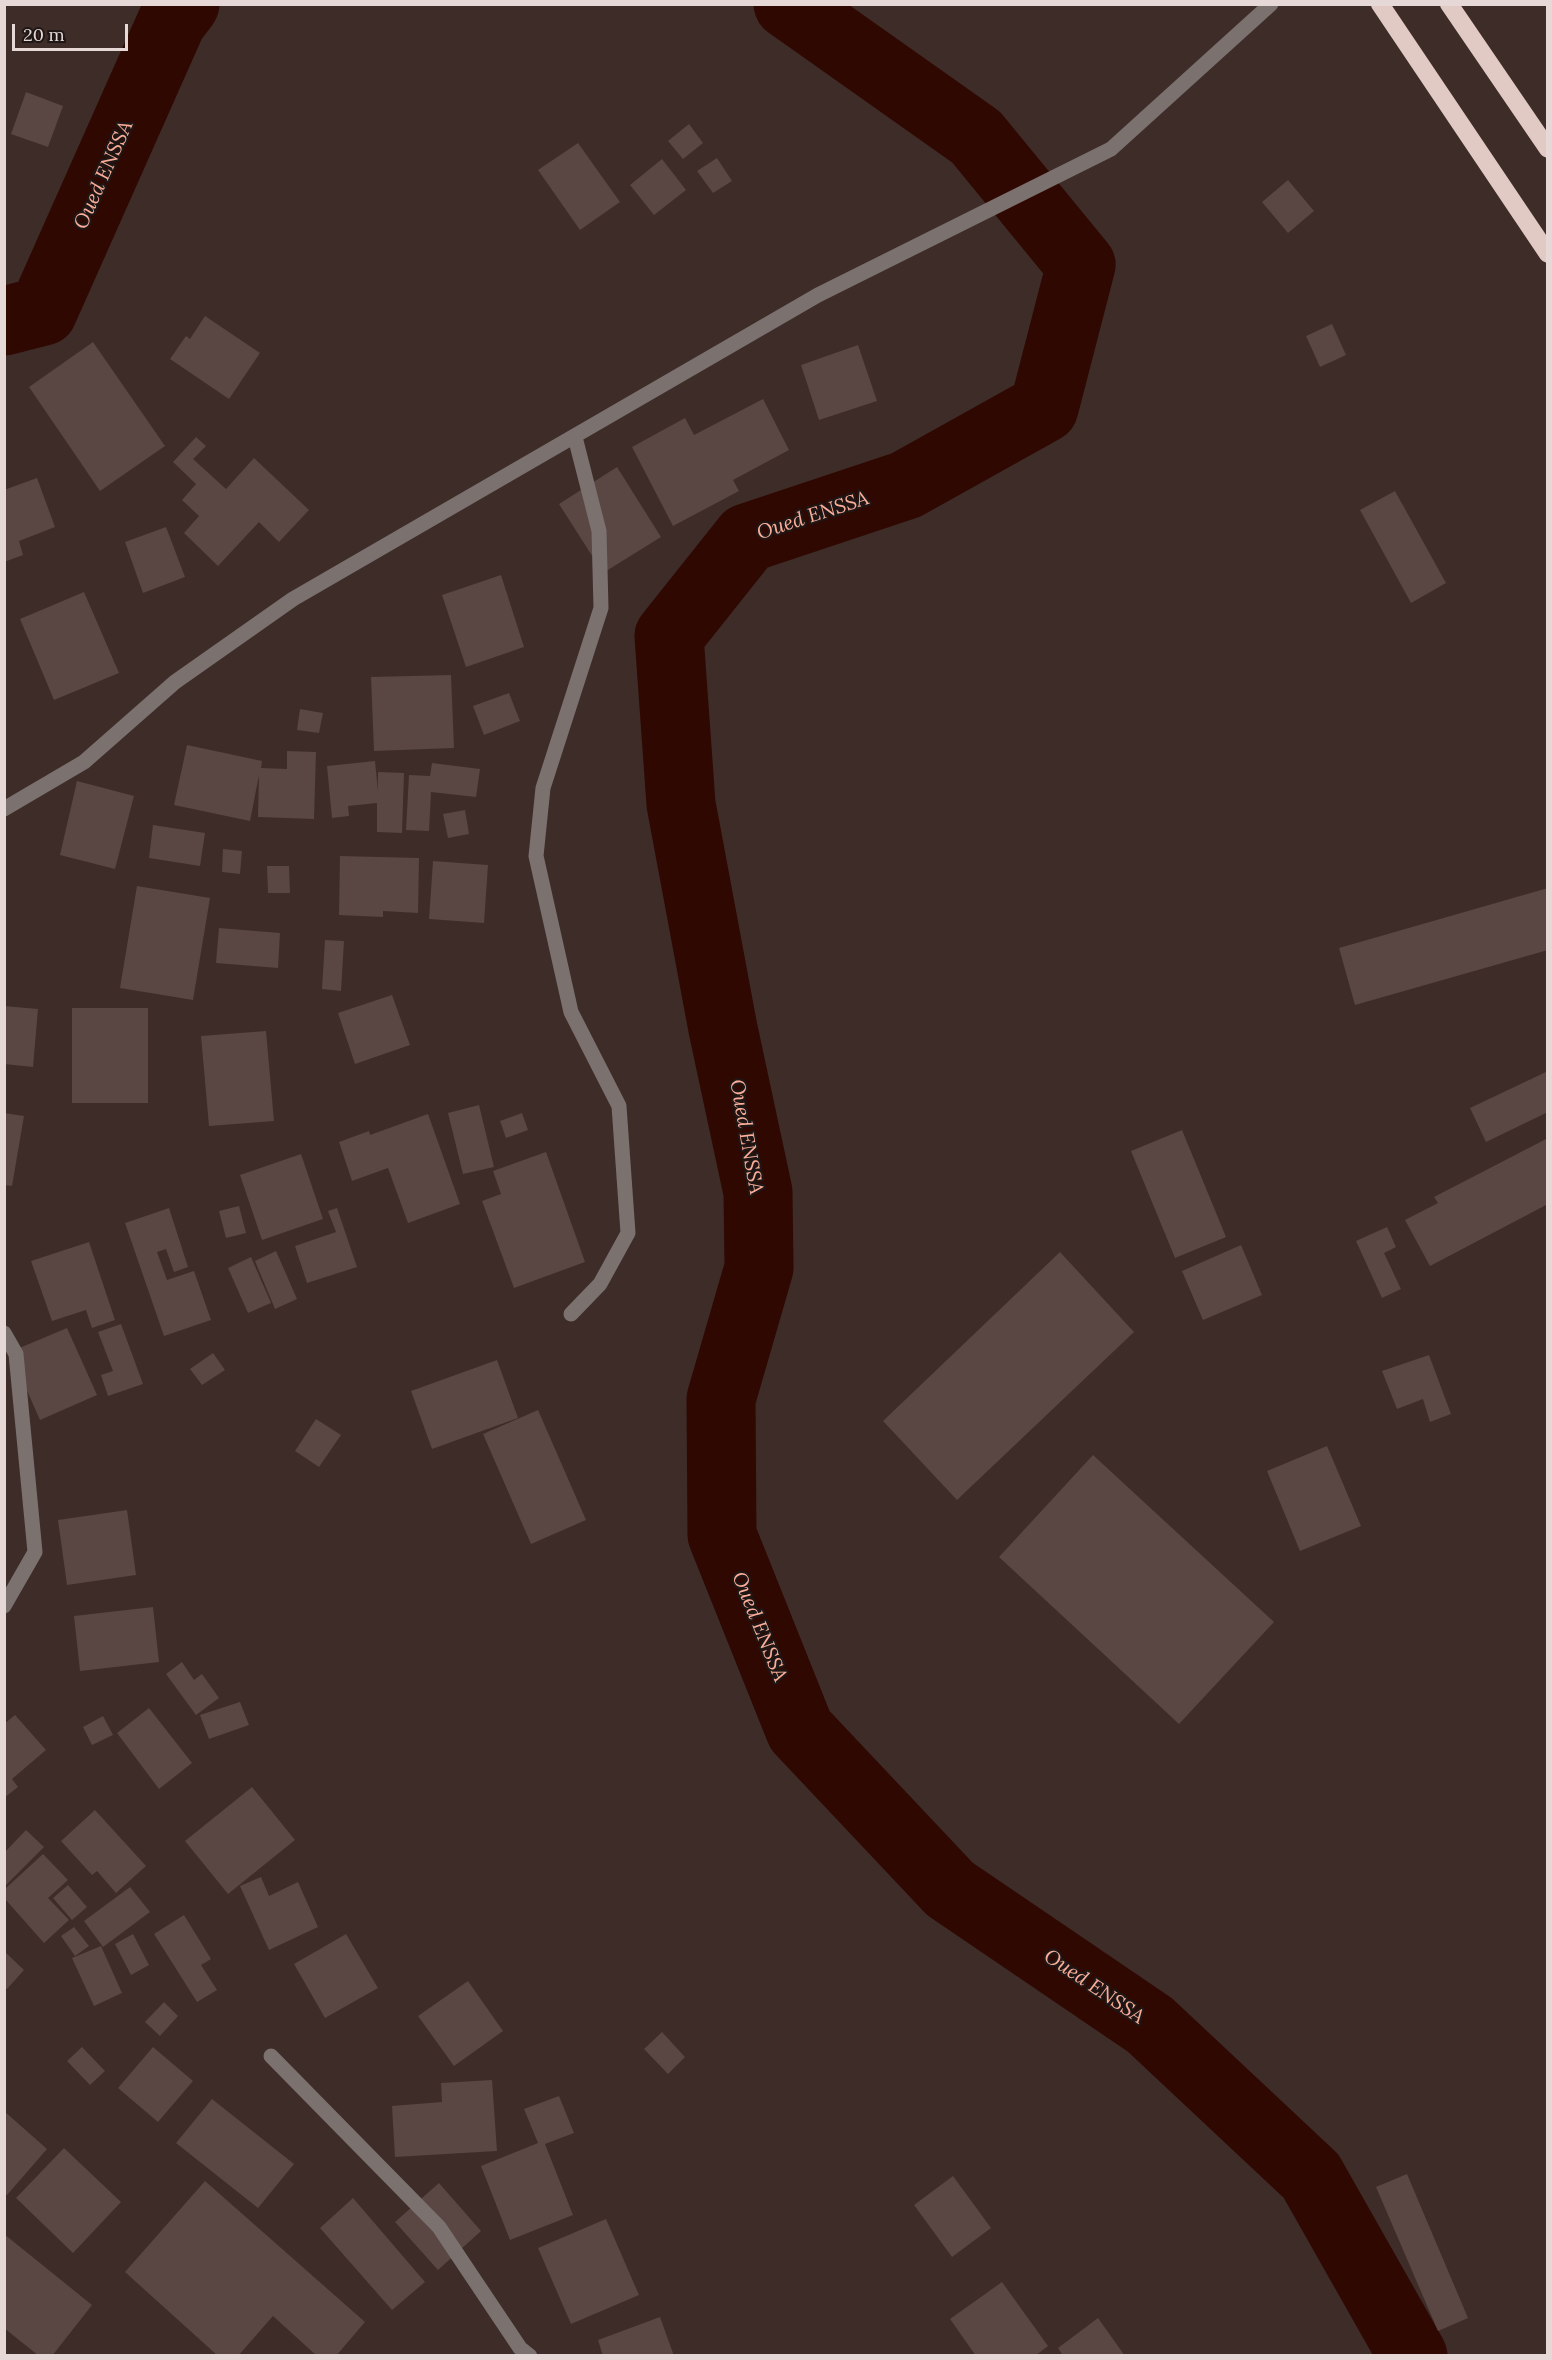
<!DOCTYPE html>
<html>
<head>
<meta charset="utf-8">
<style>
  body { margin:0 }
  #map { position:relative; width:1552px; height:2360px; overflow:hidden; background:#3e2c28; font-family:Lora,serif }
  canvas { display:block }
  .frame { position:absolute; inset:0; border:6px solid #e5d8d6; pointer-events:none }
  .scale { position:absolute; left:12px; top:24px; width:116px; height:27px; box-sizing:border-box; border:3px solid #e5d8d6; border-top:0; padding-left:8px; font-size:18px; line-height:21px; white-space:nowrap; color:#e5d8d6; -webkit-text-stroke:4px #1f1715; paint-order:stroke }
</style>
</head>
<body>
<div id="map">
<canvas width="1552" height="2360"></canvas>
<div class="frame"></div>
<div class="scale">20 m</div>
</div>
<script>
const ctx = document.querySelector('canvas').getContext('2d');
ctx.lineJoin = 'round';
function poly(rows) {
  const path = new Path2D();
  for (const r of rows) {
    path.moveTo(r[0], r[1]);
    for (let i = 2; i < r.length; i += 2) path.lineTo(r[i], r[i + 1]);
  }
  return path;
}
function strokePath(path, color, width, dash) {
  ctx.strokeStyle = color;
  ctx.lineWidth = width;
  ctx.lineCap = dash ? 'butt' : 'round';
  ctx.setLineDash(dash || []);
  ctx.stroke(path);
}
function paint(path, color) {
  ctx.fillStyle = color;
  ctx.fill(path, 'evenodd');
}
function drawText(font, color, halo, rows, align = 'center') {
  ctx.font = font + ' Lora,serif';
  ctx.lineWidth = 4.5;
  ctx.setLineDash([]);
  ctx.textBaseline = 'middle';
  ctx.strokeStyle = halo;
  ctx.fillStyle = color;
  for (const [text, x, y, turn = 0] of rows) {
    ctx.save();
    ctx.translate(x, y);
    ctx.rotate((+turn || 0) * Math.PI / 180);
    ctx.textAlign = isNaN(turn) ? turn : align;
    if (halo) ctx.strokeText(text, 0, 0);
    ctx.fillText(text, 0, 0);
    ctx.restore();
  }
}
const river = poly([
  [788,4,976,137,1081,265,1044,408,906,485,747,538,669,636,681,804,723,1029,758,1192,759,1268,721,1399,722,1535,800,1730,950,1889,1150,2025,1311,2176,1413,2356],
  [4,321,43,311,172,21,185,4]
]);
const building = poly([
  [26,92,63,106,48,147,11,134],
  [689,124,703,143,683,159,668,141],
  [578,143,620,202,580,230,538,170],
  [717,158,732,181,713,193,697,171],
  [662,159,686,190,654,215,630,185],
  [1288,180,1314,211,1288,233,1262,202],
  [205,316,260,353,229,399,170,359,186,336,190,339],
  [1332,324,1346,355,1320,367,1306,336],
  [93,342,165,446,100,491,29,387],
  [858,345,877,401,819,420,801,365],
  [763,399,789,450,733,480,739,491,673,526,632,447,685,418,694,435],
  [196,437,206,446,193,459,226,489,254,458,309,510,279,542,259,522,218,566,184,533,199,516,182,500,196,484,173,462],
  [617,467,661,537,603,573,559,504],
  [37,478,55,527,19,541,23,555,4,562,4,490],
  [1395,491,1446,583,1411,603,1360,510],
  [166,527,185,577,143,593,125,542],
  [501,575,524,647,466,667,442,595],
  [84,592,119,673,54,700,20,619],
  [451,675,454,748,374,751,371,677],
  [509,693,520,721,484,735,473,706],
  [300,709,323,713,319,733,297,730],
  [187,745,262,761,261,768,287,769,287,751,316,752,314,819,258,817,259,775,250,821,174,805],
  [375,761,378,791,378,772,404,773,402,833,377,832,377,803,348,806,349,816,332,818,327,766],
  [432,763,480,769,476,797,431,792,429,831,406,830,409,775,430,776],
  [77,781,134,796,115,869,60,855],
  [465,810,469,834,448,838,443,814],
  [153,825,205,833,200,866,149,858],
  [223,849,242,851,240,874,222,872],
  [340,856,419,858,418,913,383,911,383,917,339,915],
  [433,861,488,865,484,923,429,919],
  [267,866,289,866,290,893,268,893],
  [137,886,210,898,193,1000,120,988],
  [1548,888,1548,950,1355,1005,1339,948],
  [219,928,280,933,278,968,216,963],
  [325,940,344,941,341,991,322,989],
  [392,995,410,1045,355,1064,338,1013],
  [4,1006,38,1009,33,1067,4,1064],
  [72,1008,148,1008,148,1103,72,1103],
  [266,1031,274,1121,209,1126,201,1036],
  [1548,1071,1548,1112,1486,1142,1470,1108],
  [479,1105,494,1167,463,1174,448,1113],
  [4,1113,24,1116,12,1186,4,1185],
  [522,1113,528,1130,506,1138,500,1121],
  [428,1114,460,1204,408,1223,388,1168,352,1181,339,1142,369,1131,370,1135],
  [1182,1130,1226,1237,1175,1258,1131,1151],
  [1548,1138,1548,1204,1430,1266,1405,1220,1438,1203,1434,1197],
  [546,1152,585,1262,514,1288,482,1201,501,1194,493,1171],
  [301,1154,323,1219,262,1240,240,1175],
  [239,1206,246,1233,226,1238,219,1211],
  [169,1208,188,1267,174,1272,166,1249,157,1252,167,1280,194,1271,211,1320,164,1336,125,1223],
  [337,1208,357,1267,307,1283,295,1246,336,1232,328,1211],
  [1387,1227,1396,1247,1384,1253,1401,1289,1382,1298,1356,1241],
  [89,1242,115,1320,92,1328,86,1310,52,1321,31,1261],
  [1241,1245,1262,1295,1203,1320,1182,1271],
  [276,1251,297,1299,275,1309,255,1261],
  [1060,1252,1134,1332,957,1500,883,1421],
  [251,1257,271,1303,248,1313,228,1268],
  [121,1324,143,1384,108,1396,101,1375,113,1371,98,1332],
  [67,1328,97,1395,40,1420,10,1352],
  [213,1353,225,1370,202,1385,190,1369],
  [1429,1355,1451,1414,1430,1422,1423,1399,1397,1409,1382,1371],
  [497,1360,518,1418,432,1449,411,1391],
  [538,1410,586,1520,531,1544,483,1434],
  [316,1419,341,1435,319,1467,295,1451],
  [1327,1446,1361,1526,1300,1551,1267,1471],
  [1093,1455,1274,1622,1179,1724,999,1557],
  [127,1510,136,1575,67,1585,58,1520],
  [153,1607,159,1662,80,1671,74,1616],
  [182,1662,194,1680,202,1674,219,1698,196,1715,166,1674],
  [240,1702,249,1725,209,1739,200,1715],
  [149,1708,192,1763,159,1789,117,1733],
  [15,1715,46,1750,12,1779,18,1787,4,1798,4,1724],
  [103,1716,113,1735,92,1745,83,1727],
  [252,1787,295,1840,228,1894,185,1841],
  [95,1810,146,1866,116,1893,97,1871,92,1875,61,1841],
  [26,1830,44,1847,4,1887,4,1853],
  [43,1854,68,1880,48,1898,69,1920,44,1943,5,1899,5,1889],
  [261,1877,269,1896,298,1882,318,1927,269,1950,240,1886],
  [68,1885,87,1907,72,1920,53,1898],
  [130,1887,150,1912,103,1947,84,1921],
  [184,1915,211,1959,201,1965,217,1990,197,2002,154,1934],
  [74,1927,89,1946,75,1956,61,1936],
  [133,1934,149,1965,131,1975,115,1944],
  [346,1934,378,1988,325,2018,294,1964],
  [101,1946,122,1993,94,2006,72,1958],
  [4,1951,24,1970,7,1989,4,1987],
  [468,1981,503,2031,454,2066,418,2016],
  [164,2002,178,2016,160,2036,145,2022],
  [662,2032,685,2057,668,2074,644,2049],
  [82,2047,105,2071,90,2085,67,2061],
  [153,2047,193,2081,158,2122,118,2088],
  [492,2080,497,2151,395,2157,392,2106,442,2102,441,2083],
  [559,2096,574,2133,545,2144,573,2215,510,2240,481,2166,538,2143,524,2109],
  [212,2099,294,2164,258,2208,176,2143],
  [4,2111,47,2149,7,2195,4,2193],
  [64,2148,121,2202,73,2253,16,2198],
  [1407,2174,1468,2318,1438,2331,1376,2187],
  [953,2176,991,2228,952,2257,914,2205],
  [205,2181,365,2322,336,2356,317,2356,273,2316,238,2356,218,2356,125,2272],
  [439,2183,481,2231,438,2270,395,2222],
  [353,2198,425,2282,392,2310,320,2228],
  [606,2219,639,2295,571,2324,538,2248],
  [4,2234,92,2305,52,2356,39,2356,4,2328],
  [1002,2282,1048,2346,1035,2356,976,2356,950,2319],
  [660,2317,674,2356,603,2356,598,2340],
  [1098,2318,1125,2356,1063,2356,1058,2348]
]);
const minor = poly([
  [4,809,84,762,175,682,293,599,818,295,1111,149,1271,4],
  [571,1314,600,1284,628,1233,619,1106,571,1012,536,856,543,788,601,608,599,531,575,437],
  [4,1333,16,1354,35,1552,4,1606],
  [271,2056,439,2227,520,2348,530,2356]
]);
const highway = poly([
  [1380,4,1548,254],
  [1449,4,1548,149]
]);
const waterNames = [
  ["Oued ENSSA",104,175,-66],
  ["Oued ENSSA",813,516,-18],
  ["Oued ENSSA",746,1137,80],
  ["Oued ENSSA",759,1627,68],
  ["Oued ENSSA",1094,1987,34]
];
strokePath(river, '#300802', 69);
paint(building, '#5a4642');
strokePath(minor, '#7b716f', 15);
strokePath(highway, '#e1c9c4', 18);
drawText('italic 20px', '#fcad9a', '#1f1715', waterNames);
</script>
</body>
</html>
